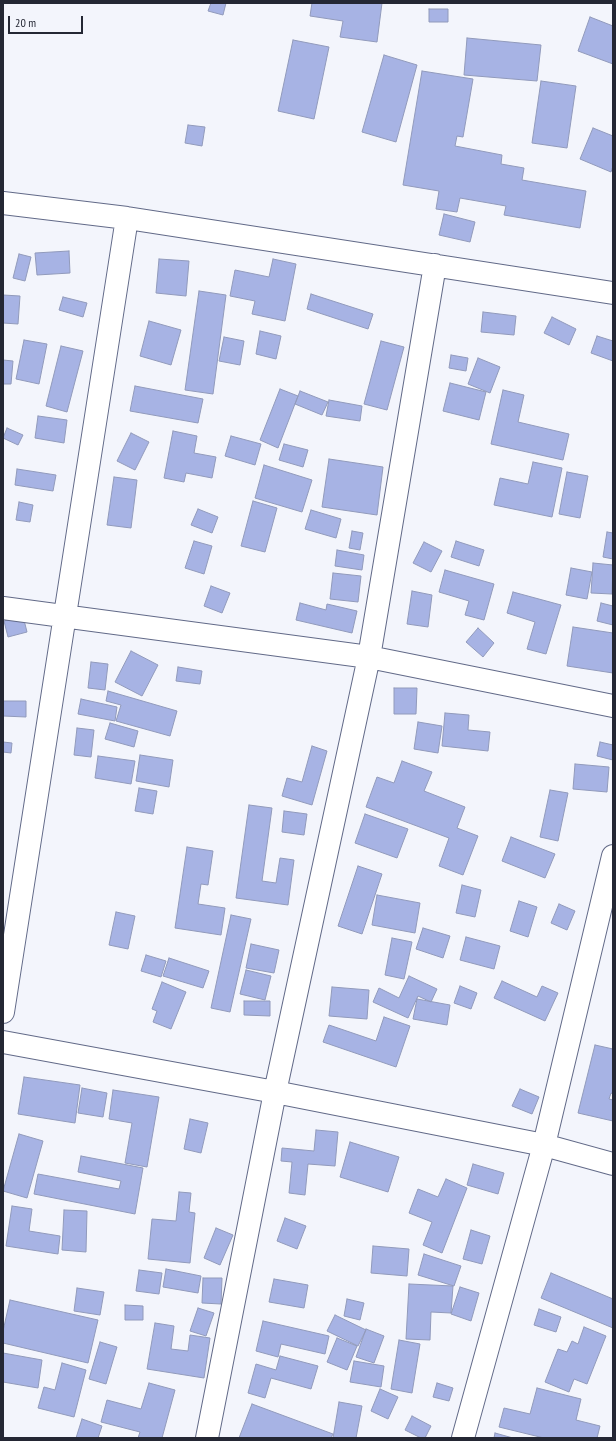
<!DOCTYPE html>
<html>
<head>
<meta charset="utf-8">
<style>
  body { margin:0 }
  #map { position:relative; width:616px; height:1441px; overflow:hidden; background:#f3f5fc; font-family:"PT Sans Narrow",sans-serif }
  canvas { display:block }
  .frame { position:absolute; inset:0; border:4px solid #242734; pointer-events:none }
  .scale { position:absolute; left:8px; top:16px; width:75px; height:18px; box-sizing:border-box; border:2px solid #242734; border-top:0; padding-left:5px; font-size:12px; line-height:14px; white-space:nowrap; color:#242734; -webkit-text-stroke:3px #f3f5fc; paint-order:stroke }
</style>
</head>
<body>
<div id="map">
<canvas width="616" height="1441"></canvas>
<div class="frame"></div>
<div class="scale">20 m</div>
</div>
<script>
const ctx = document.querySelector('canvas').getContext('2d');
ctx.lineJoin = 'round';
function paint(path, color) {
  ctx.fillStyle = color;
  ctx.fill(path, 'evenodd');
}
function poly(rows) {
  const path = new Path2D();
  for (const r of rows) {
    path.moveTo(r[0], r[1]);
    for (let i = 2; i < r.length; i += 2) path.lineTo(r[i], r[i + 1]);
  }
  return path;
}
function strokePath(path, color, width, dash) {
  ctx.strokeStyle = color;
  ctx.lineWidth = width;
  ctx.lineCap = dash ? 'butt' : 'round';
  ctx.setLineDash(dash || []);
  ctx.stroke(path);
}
const building = poly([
  [211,3,226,3,223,15,208,11,211,3],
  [312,3,382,3,377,42,340,37,343,21,310,16,312,3],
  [429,9,448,9,448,22,429,22,429,9],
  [590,17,613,26,613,64,578,51,590,17],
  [467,38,541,45,537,81,464,75,467,38],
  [293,40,329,47,314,119,278,111,293,40],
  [384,55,417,65,396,142,362,132,384,55],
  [422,71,473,79,463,137,457,136,455,146,502,155,501,164,524,168,522,180,586,191,580,228,504,215,506,206,460,198,457,212,436,209,439,191,403,185,422,71],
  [541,81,576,86,567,148,532,143,541,81],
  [188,125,205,127,202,146,185,143,188,125],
  [593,128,613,136,613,166,611,172,580,159,593,128],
  [444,214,475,222,470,242,439,235,444,214],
  [69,251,70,273,37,275,35,253,69,251],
  [19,254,31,257,25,281,13,278,19,254],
  [159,259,189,261,186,296,156,293,159,259],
  [273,259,296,264,285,321,252,314,255,301,230,296,235,270,269,277,273,259],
  [199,291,226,295,213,394,185,390,199,291],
  [311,294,373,314,368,329,307,309,311,294],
  [3,295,20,296,18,324,3,323,3,295],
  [63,297,87,303,83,317,59,310,63,297],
  [483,312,516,316,514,335,481,332,483,312],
  [552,317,576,329,569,345,544,333,552,317],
  [149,321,181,330,171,365,140,356,149,321],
  [260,331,281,336,276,359,256,354,260,331],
  [597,336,613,341,613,361,591,353,597,336],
  [224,337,244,341,240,365,219,361,224,337],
  [24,340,47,344,39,384,16,379,24,340],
  [381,341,404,347,387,410,364,404,381,341],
  [61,346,83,351,67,412,46,406,61,346],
  [451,355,468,358,466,371,449,368,451,355],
  [478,358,500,367,490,393,468,384,478,358],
  [3,360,13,361,11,384,3,384,3,360],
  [450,383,486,392,479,420,443,411,450,383],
  [135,386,203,399,198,423,130,411,135,386],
  [280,389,298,396,278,448,260,440,280,389],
  [503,390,524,395,518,422,569,434,563,460,491,444,503,390],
  [300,391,328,402,322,415,295,404,300,391],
  [329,400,362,406,360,421,326,416,329,400],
  [38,416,67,420,64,443,35,438,38,416],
  [7,428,23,435,18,445,3,438,7,428],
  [173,431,197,436,194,453,216,457,212,478,186,473,184,482,164,478,173,431],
  [131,433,149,442,135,470,117,461,131,433],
  [231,436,261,444,255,465,225,456,231,436],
  [284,444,308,450,303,467,279,460,284,444],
  [329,459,383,467,377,515,322,507,329,459],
  [533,462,562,468,552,517,494,505,500,478,528,484,533,462],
  [264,465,312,480,302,512,255,498,264,465],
  [17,469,56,475,53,491,15,485,17,469],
  [567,472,588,476,580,518,559,514,567,472],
  [114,477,137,480,131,528,107,525,114,477],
  [253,501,277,508,265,552,241,546,253,501],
  [19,502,33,505,30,522,16,520,19,502],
  [198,509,218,517,212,533,191,525,198,509],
  [311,510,341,519,336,538,305,529,311,510],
  [352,531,363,533,360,550,349,548,352,531],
  [607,532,613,533,613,559,603,557,607,532],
  [194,541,212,546,204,574,185,568,194,541],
  [456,541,484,550,479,566,451,557,456,541],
  [424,542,442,551,431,572,413,563,424,542],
  [337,550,364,555,362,570,335,566,337,550],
  [593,563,613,565,612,594,591,593,593,563],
  [571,568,592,572,587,599,566,595,571,568],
  [445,570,494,584,484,620,465,615,469,601,439,592,445,570],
  [333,573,361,576,358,602,330,599,333,573],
  [211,586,230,593,222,613,204,606,211,586],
  [412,591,432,595,428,627,407,624,412,591],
  [513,592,561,605,546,654,527,649,535,622,507,613,513,592],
  [300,603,326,610,327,604,357,611,352,633,296,620,300,603],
  [601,603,613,606,613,625,597,621,601,603],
  [23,616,27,632,8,637,4,621,23,616],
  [573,627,613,633,613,673,567,666,573,627],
  [478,628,494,643,483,657,466,642,478,628],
  [131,651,158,665,142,696,115,682,131,651],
  [91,662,108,664,105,690,88,688,91,662],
  [178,667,202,671,200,684,176,681,178,667],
  [394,688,417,688,416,714,394,714,394,688],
  [108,691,177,711,170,736,116,721,121,705,106,701,108,691],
  [81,699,117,707,115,721,78,714,81,699],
  [3,701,26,701,26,717,3,716,3,701],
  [445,713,469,715,468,730,490,732,488,751,442,746,445,713],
  [418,722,442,726,438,753,414,749,418,722],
  [110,723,138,731,134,747,105,739,110,723],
  [77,728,94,730,91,757,74,755,77,728],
  [3,742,12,743,11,753,3,752,3,742],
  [600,742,613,745,613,760,597,756,600,742],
  [312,746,327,751,312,805,282,796,287,778,302,782,312,746],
  [140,755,173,760,169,787,136,781,140,755],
  [98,756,135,761,131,784,95,778,98,756],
  [402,761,432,772,424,791,465,807,457,828,478,836,463,875,439,866,449,838,366,807,377,777,394,783,402,761],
  [575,764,609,767,607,792,573,789,575,764],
  [139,788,157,791,153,814,135,811,139,788],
  [550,790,568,793,558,841,540,837,550,790],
  [249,805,272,808,262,881,276,883,280,858,294,860,288,905,236,898,249,805],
  [284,811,307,814,304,835,282,832,284,811],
  [365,814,408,829,397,858,355,843,365,814],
  [511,837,555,854,545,878,502,861,511,837],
  [187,847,213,851,208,885,201,884,198,904,225,908,221,935,175,928,187,847],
  [358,866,382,874,362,934,338,926,358,866],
  [462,885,481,890,475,917,456,913,462,885],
  [377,895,420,903,415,933,372,925,377,895],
  [519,901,537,907,528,937,510,931,519,901],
  [559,904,575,911,567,930,551,923,559,904],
  [116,912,135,916,128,949,109,945,116,912],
  [231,915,251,919,230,1012,211,1008,231,915],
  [423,928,450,936,443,958,416,949,423,928],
  [466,937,500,946,494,969,460,960,466,937],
  [392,938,412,942,404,979,385,975,392,938],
  [251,944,279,950,274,973,246,968,251,944],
  [146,955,166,961,161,977,141,971,146,955],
  [169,958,209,971,203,988,163,976,169,958],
  [246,970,271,976,265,1000,240,994,246,970],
  [409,976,437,989,431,1002,418,996,408,1018,373,1002,379,988,399,998,409,976],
  [502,981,537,997,542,986,558,993,545,1021,494,998,502,981],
  [162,982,186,992,171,1029,153,1022,157,1011,152,1009,162,982],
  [460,986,477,993,471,1009,454,1003,460,986],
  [332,987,369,990,367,1019,329,1016,332,987],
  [417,999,450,1005,447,1025,413,1019,417,999],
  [244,1001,270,1001,270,1016,244,1015,244,1001],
  [384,1017,410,1026,396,1067,323,1042,329,1025,376,1041,384,1017],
  [595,1045,613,1049,613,1094,611,1093,609,1099,613,1100,613,1121,578,1113,595,1045],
  [24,1077,80,1085,75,1123,18,1114,24,1077],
  [82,1088,107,1093,103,1117,78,1113,82,1088],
  [520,1089,539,1097,532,1114,512,1106,520,1089],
  [113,1090,159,1097,147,1167,125,1163,132,1123,109,1119,113,1090],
  [190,1119,208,1123,201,1153,184,1149,190,1119],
  [316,1130,338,1132,335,1166,308,1164,305,1195,289,1193,292,1162,281,1161,282,1148,314,1151,316,1130],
  [19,1134,43,1141,27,1198,3,1191,19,1134],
  [350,1142,399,1157,388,1192,340,1177,350,1142],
  [81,1156,143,1168,135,1214,34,1194,38,1174,119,1189,121,1181,78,1172,81,1156],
  [473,1164,504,1173,498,1194,467,1185,473,1164],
  [446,1179,467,1188,442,1253,423,1245,432,1222,409,1213,418,1189,438,1197,446,1179],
  [179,1192,191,1193,189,1212,195,1213,190,1263,148,1259,152,1219,176,1221,179,1192],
  [12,1206,32,1209,29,1231,60,1236,58,1254,6,1246,12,1206],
  [64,1210,87,1211,86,1252,62,1250,64,1210],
  [285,1218,306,1226,297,1249,277,1241,285,1218],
  [216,1228,233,1235,220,1265,204,1258,216,1228],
  [471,1230,490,1236,482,1264,463,1259,471,1230],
  [373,1246,409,1249,407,1276,371,1273,373,1246],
  [424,1254,461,1266,454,1286,418,1275,424,1254],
  [166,1269,201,1276,198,1293,163,1287,166,1269],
  [139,1270,162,1273,159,1294,136,1291,139,1270],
  [551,1273,613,1299,613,1328,541,1298,551,1273],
  [203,1278,222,1278,221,1304,202,1303,203,1278],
  [274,1279,308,1285,304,1308,269,1302,274,1279],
  [409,1284,453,1286,451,1313,431,1312,430,1340,406,1339,409,1284],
  [460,1287,479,1293,471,1321,451,1314,460,1287],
  [77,1288,104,1292,100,1315,74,1311,77,1288],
  [347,1299,364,1303,360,1320,344,1316,347,1299],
  [10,1300,98,1320,88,1363,3,1343,3,1331,10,1300],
  [125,1305,143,1306,143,1320,125,1320,125,1305],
  [198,1308,214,1313,206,1336,190,1331,198,1308],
  [539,1309,561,1317,556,1332,534,1325,539,1309],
  [335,1315,366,1330,358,1346,327,1331,335,1315],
  [263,1321,329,1336,325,1354,281,1344,278,1357,256,1351,263,1321],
  [155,1323,174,1326,171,1349,188,1351,190,1335,210,1338,204,1378,147,1369,155,1323],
  [584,1327,606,1336,587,1384,574,1379,569,1392,545,1382,558,1349,567,1352,572,1341,578,1344,584,1327],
  [366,1329,384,1336,374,1363,356,1357,366,1329],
  [337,1338,357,1346,347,1370,327,1362,337,1338],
  [399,1340,420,1344,412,1393,391,1389,399,1340],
  [100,1342,117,1347,106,1384,89,1379,100,1342],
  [3,1353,42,1360,38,1388,3,1382,3,1353],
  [280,1356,318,1366,311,1389,271,1378,265,1398,248,1393,256,1364,276,1370,280,1356],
  [354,1361,384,1366,381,1387,350,1382,354,1361],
  [62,1363,86,1370,74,1417,38,1408,44,1387,55,1390,62,1363],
  [149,1383,175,1390,162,1438,138,1438,140,1432,101,1422,107,1400,141,1409,149,1383],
  [437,1383,453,1388,449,1401,433,1397,437,1383],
  [537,1388,581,1399,576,1420,600,1426,597,1438,544,1438,499,1427,504,1408,530,1414,537,1388],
  [380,1389,398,1397,388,1419,371,1411,380,1389],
  [339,1402,362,1406,356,1438,333,1438,339,1402],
  [252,1404,333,1434,331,1438,239,1438,252,1404],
  [412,1416,431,1426,425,1438,421,1438,405,1430,412,1416],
  [82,1419,102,1426,98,1438,76,1438,82,1419],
  [495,1433,513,1438,494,1438,495,1433]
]);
const minor = poly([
  [3,203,127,218,613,293],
  [3,608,369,657,613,706],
  [3,1012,127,218],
  [3,1042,275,1092,544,1145,613,1164],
  [207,1438,275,1092,369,657,435,265],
  [463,1438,544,1145,613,856]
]);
paint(building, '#a7b3e4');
strokePath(building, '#919abb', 1);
strokePath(minor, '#626a88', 24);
strokePath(minor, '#fff', 22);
</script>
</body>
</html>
